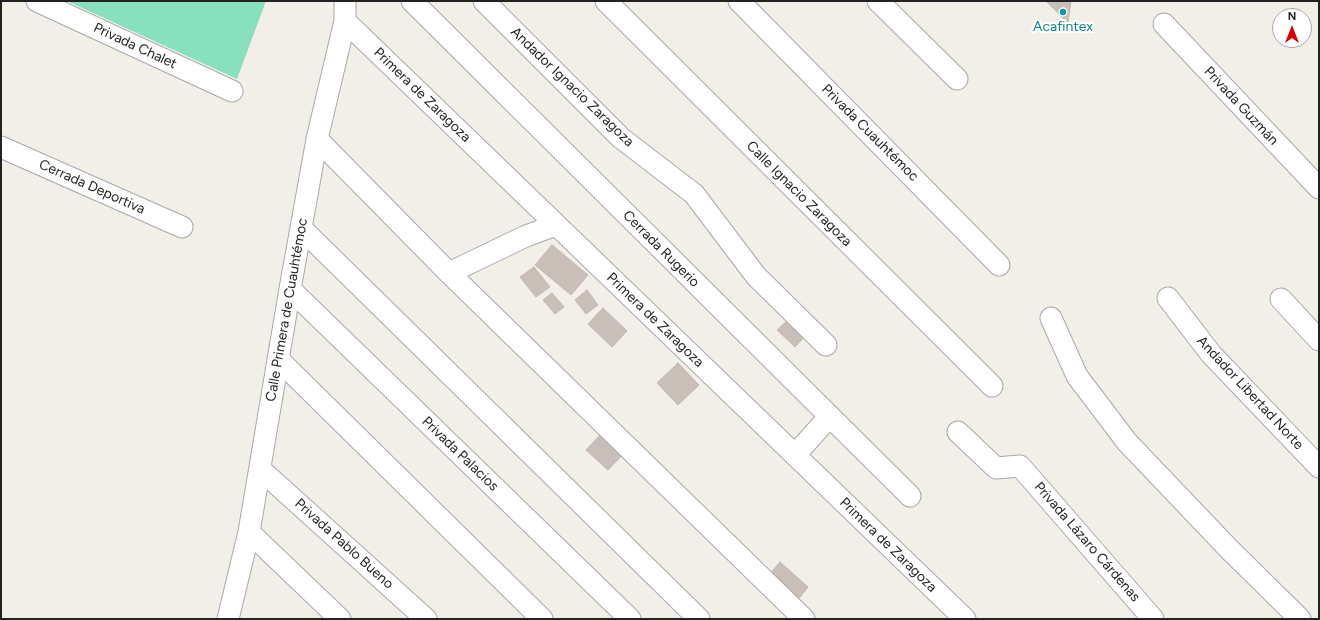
<!DOCTYPE html>
<html>
<head>
<meta charset="utf-8">
<style>
  body { margin:0 }
  #map { position:relative; width:1320px; height:620px; overflow:hidden; background:#f2efe9; font-family:Figtree,sans-serif }
  canvas { display:block }
  .frame { position:absolute; inset:0; border:2px solid #222; pointer-events:none }
  .north { position:absolute; left:1272px; top:8px; width:40px; height:40px; box-sizing:border-box; background:#fff; border:1px solid #a7a7a7; border-radius:50%; rotate:0deg; font-size:11px; font-weight:700; line-height:16px; text-align:center; color:#222 }
  .north::after { content:''; display:block; margin:auto; width:14px; height:18px; background:#d40000; clip-path:polygon(50% 0,100% 100%,50% 72%,0 100%) }
</style>
</head>
<body>
<div id="map">
<canvas width="1320" height="620"></canvas>
<div class="frame"></div>
<div class="north">N</div>
</div>
<script>
const ctx = document.querySelector('canvas').getContext('2d');
ctx.lineJoin = 'round';
function paint(path, color) {
  ctx.fillStyle = color;
  ctx.fill(path, 'evenodd');
}
function poly(rows) {
  const path = new Path2D();
  for (const r of rows) {
    path.moveTo(r[0], r[1]);
    for (let i = 2; i < r.length; i += 2) path.lineTo(r[i], r[i + 1]);
  }
  return path;
}
function strokePath(path, color, width, dash) {
  ctx.strokeStyle = color;
  ctx.lineWidth = width;
  ctx.lineCap = dash ? 'butt' : 'round';
  ctx.setLineDash(dash || []);
  ctx.stroke(path);
}
function drawText(font, color, halo, rows, align = 'center') {
  ctx.font = font + ' Figtree,sans-serif';
  ctx.lineWidth = 4;
  ctx.setLineDash([]);
  ctx.textBaseline = 'middle';
  ctx.strokeStyle = halo;
  ctx.fillStyle = color;
  for (const [text, x, y, turn = 0] of rows) {
    ctx.save();
    ctx.translate(x, y);
    ctx.rotate((+turn || 0) * Math.PI / 180);
    ctx.textAlign = isNaN(turn) ? turn : align;
    if (halo) ctx.strokeText(text, 0, 0);
    ctx.fillText(text, 0, 0);
    ctx.restore();
  }
}
const pitch = poly([
  [67,1,266,1,237,79]
]);
const building = poly([
  [1046,1,1071,1,1068,23,1046,1],
  [552,245,588,275,571,295,535,265,552,245],
  [534,267,550,287,536,297,520,277,534,267],
  [587,290,598,305,586,314,575,300,587,290],
  [552,293,564,307,555,314,543,300,552,293],
  [603,308,627,331,612,347,588,324,603,308],
  [791,317,808,333,795,347,777,330,791,317],
  [678,363,699,385,678,405,657,383,678,363],
  [603,432,625,452,608,470,586,450,603,432],
  [780,562,808,587,796,602,767,577,780,562]
]);
const minor = poly([
  [37,1,232,91],
  [412,1,910,496],
  [484,1,621,138,694,194,756,276,826,345],
  [606,1,992,386],
  [739,1,999,265],
  [878,1,957,79],
  [345,21,965,619],
  [1164,24,1319,188],
  [317,139,449,273,804,619],
  [1,147,182,227],
  [301,228,699,619],
  [449,273,526,236,556,225],
  [290,289,630,619],
  [1168,298,1211,354,1319,467],
  [1281,299,1319,340],
  [1051,318,1077,376,1127,442,1229,549,1300,619],
  [278,359,542,619],
  [958,432,996,468,1020,466,1153,619],
  [795,455,829,417],
  [260,469,426,619],
  [249,532,340,619],
  [228,619,249,532,290,289,317,139,345,21,345,1]
]);
const markers = [
  [1063,12,4,"#0f9aa8"]
];
const cultureNames = [
  ["Acafintex",1063,27]
];
const streetNames = [
  ["Privada Chalet",135,46,25],
  ["Andador Ignacio Zaragoza",572,87,44],
  ["Primera de Zaragoza",422,95,44],
  ["Privada Guzmán",1241,106,47],
  ["Privada Cuauhtémoc",870,133,45],
  ["Cerrada Deportiva",92,187,24],
  ["Calle Ignacio Zaragoza",799,194,45],
  ["Cerrada Rugerio",661,249,45],
  ["Calle Primera de Cuauhtémoc",287,310,-80],
  ["Primera de Zaragoza",655,320,44],
  ["Andador Libertad Norte",1250,393,47],
  ["Privada Palacios",460,454,44],
  ["Privada Lázaro Cárdenas",1087,542,49],
  ["Privada Pablo Bueno",344,544,42],
  ["Primera de Zaragoza",888,545,44]
];
paint(pitch, '#88e0be');
paint(building, '#c7bfb8');
strokePath(building, '#c4b6ab', 1);
strokePath(minor, '#a9a9a9', 23);
strokePath(minor, '#fff', 21);
for (const [x, y, r, color] of markers) {
  const dot = new Path2D();
  dot.arc(x, y, r, 0, 2 * Math.PI);
  ctx.fillStyle = color;
  ctx.fill(dot);
  strokePath(dot, '#fff', 1.5);
}
drawText('14px', '#0d838f', '#fff', cultureNames);
drawText('14px', '#222', '#fff', streetNames);
</script>
</body>
</html>
